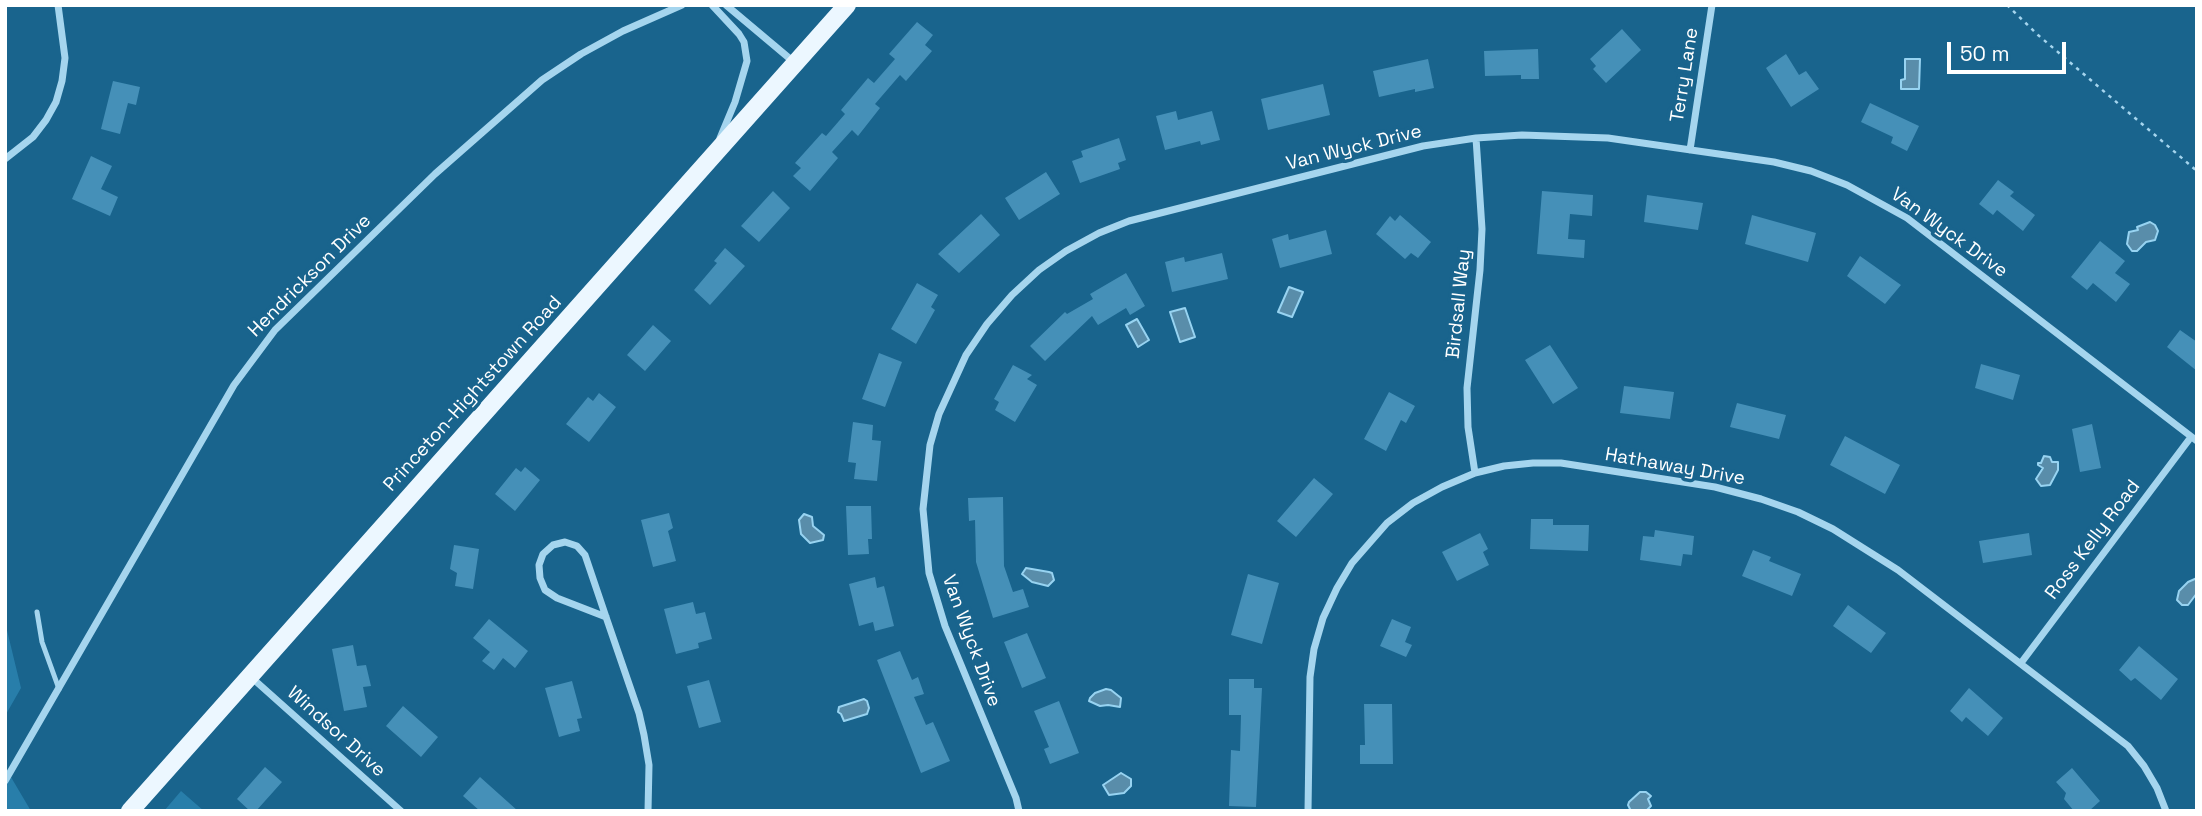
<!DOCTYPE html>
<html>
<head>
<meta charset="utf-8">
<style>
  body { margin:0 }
  #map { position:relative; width:2202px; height:816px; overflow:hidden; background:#19648d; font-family:"Space Grotesk",sans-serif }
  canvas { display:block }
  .frame { position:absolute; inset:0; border:7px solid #fff; pointer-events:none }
  .scale { position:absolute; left:1947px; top:42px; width:119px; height:32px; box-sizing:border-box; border:4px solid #fff; border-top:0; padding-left:9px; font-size:21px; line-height:24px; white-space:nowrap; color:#fff; -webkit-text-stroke:5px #19648d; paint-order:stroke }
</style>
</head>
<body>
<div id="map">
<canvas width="2202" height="816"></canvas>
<div class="frame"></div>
<div class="scale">50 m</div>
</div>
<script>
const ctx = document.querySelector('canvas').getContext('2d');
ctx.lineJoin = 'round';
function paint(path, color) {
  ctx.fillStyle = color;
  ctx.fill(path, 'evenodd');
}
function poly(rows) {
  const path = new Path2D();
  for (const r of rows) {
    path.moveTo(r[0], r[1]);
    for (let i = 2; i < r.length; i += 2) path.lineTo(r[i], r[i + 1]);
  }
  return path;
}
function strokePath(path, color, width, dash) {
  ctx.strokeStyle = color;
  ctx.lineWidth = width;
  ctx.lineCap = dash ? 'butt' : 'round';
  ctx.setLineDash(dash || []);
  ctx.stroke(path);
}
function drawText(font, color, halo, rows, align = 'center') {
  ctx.font = font + ' "Space Grotesk",sans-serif';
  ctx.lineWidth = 7;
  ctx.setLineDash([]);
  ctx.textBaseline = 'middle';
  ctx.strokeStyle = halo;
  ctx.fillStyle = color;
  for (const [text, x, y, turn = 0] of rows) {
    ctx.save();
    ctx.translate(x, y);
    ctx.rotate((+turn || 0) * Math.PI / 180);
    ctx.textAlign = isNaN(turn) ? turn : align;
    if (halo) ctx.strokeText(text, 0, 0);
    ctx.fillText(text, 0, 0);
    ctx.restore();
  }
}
const green = poly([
  [5,622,21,688,5,716],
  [5,767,31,811,5,811],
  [181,791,204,811,164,811]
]);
const water = poly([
  [1905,59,1920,59,1919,89,1901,89,1901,80,1905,79,1905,59],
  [2150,222,2155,225,2158,231,2155,240,2146,242,2137,251,2132,251,2127,244,2129,232,2138,230,2137,227,2150,222],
  [1289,287,1303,292,1292,317,1278,312,1289,287],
  [1185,308,1195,337,1180,342,1170,312,1185,308],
  [1137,319,1149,340,1138,347,1126,325,1137,319],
  [2044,456,2050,457,2052,462,2058,462,2058,470,2050,485,2041,486,2036,479,2043,468,2038,465,2038,463,2041,463,2044,456],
  [804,514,812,517,813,526,824,535,823,540,810,543,801,534,799,520,804,514],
  [1026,568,1049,572,1052,573,1054,580,1048,586,1032,582,1022,574,1026,568],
  [2197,578,2197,593,2188,605,2182,605,2177,600,2179,591,2188,582,2197,578],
  [1106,689,1111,690,1121,698,1120,707,1108,705,1100,706,1089,701,1090,698,1095,693,1106,689],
  [864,699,867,701,869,708,867,714,844,721,841,714,838,712,839,707,864,699],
  [1121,773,1131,779,1131,786,1124,793,1109,795,1103,785,1121,773],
  [1640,792,1646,792,1651,796,1648,799,1651,806,1646,811,1631,811,1628,805,1629,802,1640,792]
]);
const building = poly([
  [917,22,933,35,925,45,932,51,906,81,900,75,875,104,880,108,858,136,852,130,832,152,838,158,810,191,793,176,801,168,795,163,822,133,826,136,845,114,841,110,868,78,874,83,895,59,889,54],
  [1622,29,1641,50,1606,83,1593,69,1596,66,1590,59],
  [1538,49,1539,79,1521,79,1521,75,1485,76,1484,51],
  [1786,54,1799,75,1806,71,1819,89,1791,107,1766,68],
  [1428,59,1434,88,1415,92,1415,89,1379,97,1373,71],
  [113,81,140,87,136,105,128,103,120,134,101,129],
  [1323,84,1330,115,1268,130,1261,99],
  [1870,103,1919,126,1907,151,1891,143,1893,137,1861,122],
  [1176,111,1178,120,1212,111,1220,140,1201,145,1200,141,1165,150,1156,116],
  [1119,138,1126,160,1118,163,1120,169,1080,183,1072,161,1083,157,1081,151],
  [91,156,112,166,101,189,118,197,110,216,72,199],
  [1046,172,1060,194,1019,220,1005,198],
  [1998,180,2014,192,2010,196,2035,215,2023,231,1997,210,1993,215,1979,204],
  [773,191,790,208,759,242,741,226],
  [1542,191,1593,195,1592,216,1570,214,1568,239,1585,240,1584,258,1537,254],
  [1647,195,1703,203,1698,230,1644,222],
  [981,214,1000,235,959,273,938,254],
  [1400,215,1431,242,1418,258,1411,253,1405,259,1376,234,1390,216,1395,221],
  [1752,215,1816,233,1808,262,1745,244],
  [1326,230,1332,254,1280,268,1272,239,1288,234,1289,240],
  [2100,241,2125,261,2115,273,2130,284,2116,302,2093,283,2087,290,2071,277],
  [725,248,745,266,710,305,694,290,717,263,714,261],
  [1222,253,1228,279,1172,292,1165,262,1184,257,1185,262],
  [1860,256,1901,285,1885,304,1847,276],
  [1126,273,1145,306,1130,315,1126,308,1098,325,1092,316,1045,361,1030,346,1065,312,1067,314,1093,299,1090,294],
  [917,283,938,295,931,307,935,310,916,344,891,329],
  [653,325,671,341,645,371,627,355],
  [2180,330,2197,342,2197,371,2167,347],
  [1550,345,1578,388,1553,404,1525,360],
  [879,353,902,362,885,407,862,399],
  [1981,364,2020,375,2013,400,1975,388],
  [1013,365,1032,375,1027,379,1037,385,1015,422,995,410,999,402,994,399],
  [1624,386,1674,392,1670,419,1620,413],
  [1389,392,1415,406,1406,423,1401,420,1386,451,1364,439],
  [599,393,616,407,589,442,566,424,588,397,593,401],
  [1737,403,1786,415,1779,439,1730,427],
  [853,422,873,425,872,440,881,441,877,481,854,479,856,463,848,462],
  [2092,424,2101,468,2080,472,2072,429],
  [1845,436,1900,465,1885,494,1830,465],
  [525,467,540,480,515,511,495,494,516,468,521,472],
  [1314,478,1333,494,1296,537,1277,521],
  [1003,497,1004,566,1013,592,1023,589,1029,607,993,618,976,562,975,520,969,521,968,498],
  [846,506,871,506,872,539,868,539,869,554,848,555],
  [669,513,673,528,668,531,676,561,653,567,641,520],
  [1531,519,1553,519,1553,525,1589,525,1588,551,1530,549],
  [1655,530,1694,536,1692,555,1683,554,1681,566,1640,560,1643,536,1654,537],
  [1480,533,1488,549,1483,552,1489,565,1457,581,1442,552],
  [2029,533,2032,555,1983,563,1979,541],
  [454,545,479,549,473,589,455,586,457,573,450,569],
  [1753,550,1771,557,1769,561,1801,574,1792,596,1742,576],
  [1248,574,1279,583,1262,644,1231,635],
  [875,577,877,588,884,586,894,626,875,631,873,622,859,626,849,584],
  [693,602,696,614,705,612,712,639,698,643,699,648,676,654,664,609],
  [1848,605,1886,633,1871,653,1833,626],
  [489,619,528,651,515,668,503,658,494,670,482,661,490,652,473,638],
  [1392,619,1411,627,1405,642,1412,645,1406,657,1380,646],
  [1027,633,1046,678,1022,688,1004,642],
  [353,645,357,666,366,665,371,686,363,687,367,707,344,711,332,649],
  [2139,646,2178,679,2161,700,2135,678,2131,681,2119,670],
  [900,651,912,680,918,677,924,694,914,697,926,725,933,722,950,761,921,773,877,660],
  [1229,679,1254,679,1254,688,1262,688,1256,807,1229,806,1231,750,1240,751,1241,715,1229,715],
  [709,680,721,722,699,728,687,686],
  [572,681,582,718,577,719,580,731,559,737,545,688],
  [1969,688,2003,718,1988,736,1966,717,1962,722,1950,711],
  [1059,701,1079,753,1050,764,1044,749,1049,747,1034,711],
  [1364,704,1392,704,1393,764,1360,764,1360,745,1365,745],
  [403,706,438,737,421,757,386,726],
  [265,767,282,782,256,811,250,811,237,799],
  [2072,768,2100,801,2089,811,2074,811,2064,799,2066,793,2056,782],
  [480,777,518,811,480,811,463,796]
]);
const path = poly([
  [2007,5,2038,35,2197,171]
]);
const service = poly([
  [37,612,42,642,59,689]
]);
const minor = poly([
  [712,5,739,34,744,42,747,61,735,102,720,138],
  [726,5,795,63],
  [1690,150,1712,5],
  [5,159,33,137,46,120,56,102,62,81,65,58,58,5],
  [1475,473,1468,427,1467,388,1480,270,1482,229,1476,138],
  [606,617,557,598,545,590,540,578,539,565,543,554,553,545,565,542,577,546,585,555,606,617,639,713,644,735,649,765,648,811],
  [2021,663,2191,437],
  [251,677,401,811],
  [5,781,234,385,275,330,435,174,542,80,581,54,623,31,682,5],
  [1019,811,1016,798,945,626,929,573,923,509,930,445,939,414,966,355,987,324,1012,295,1039,270,1066,251,1099,233,1129,221,1423,146,1476,138,1522,135,1608,138,1774,162,1811,171,1847,185,1907,218,2197,441],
  [1308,811,1310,677,1314,649,1323,618,1337,588,1352,563,1387,523,1413,503,1442,487,1475,473,1504,466,1533,463,1561,463,1715,487,1761,499,1798,512,1833,529,1898,570,2128,746,2144,766,2157,788,2166,811]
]);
const primary = poly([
  [130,811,847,5]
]);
const streetNames = [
  ["Terry Lane",1685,75,-81],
  ["Van Wyck Drive",1354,148,-14],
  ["Van Wyck Drive",1949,233,36],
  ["Hendrickson Drive",310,276,-45],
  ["Birdsall Way",1459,304,-84],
  ["Princeton-Hightstown Road",473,394,-48],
  ["Hathaway Drive",1675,467,10],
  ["Ross Kelly Road",2093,540,-53],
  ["Van Wyck Drive",971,641,70],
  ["Windsor Drive",336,732,42]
];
paint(green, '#287eaa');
paint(water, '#598daa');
strokePath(water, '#97d3f1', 2);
paint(building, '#4590b8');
strokePath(path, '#a5d5ee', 2.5, [3.5, 5]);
strokePath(service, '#a5d5ee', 5);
strokePath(minor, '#a5d5ee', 7);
strokePath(primary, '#ecf7ff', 18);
drawText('19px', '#fff', '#19648d', streetNames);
</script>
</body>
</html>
